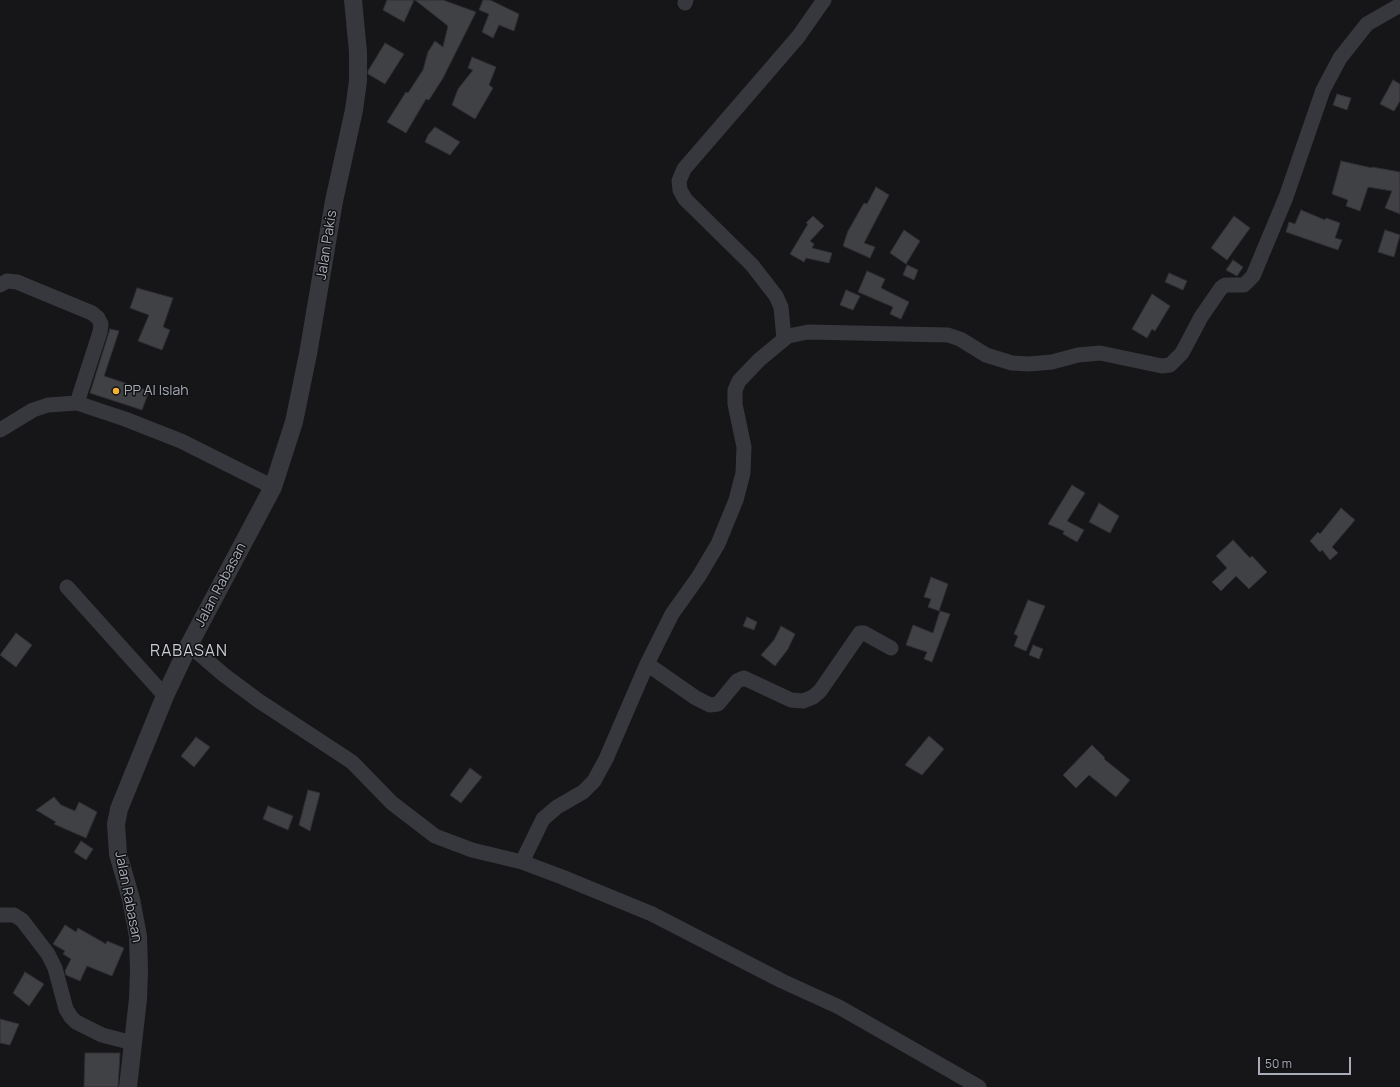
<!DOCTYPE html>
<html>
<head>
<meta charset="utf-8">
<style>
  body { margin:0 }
  #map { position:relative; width:1400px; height:1087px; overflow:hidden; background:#161618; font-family:Manrope,sans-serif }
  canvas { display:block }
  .scale { position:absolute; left:1258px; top:1057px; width:93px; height:18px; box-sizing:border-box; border:2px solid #a8adb8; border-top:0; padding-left:5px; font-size:12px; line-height:14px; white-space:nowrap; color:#a8adb8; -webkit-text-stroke:3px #111113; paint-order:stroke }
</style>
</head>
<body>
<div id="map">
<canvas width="1400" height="1087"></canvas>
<div class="scale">50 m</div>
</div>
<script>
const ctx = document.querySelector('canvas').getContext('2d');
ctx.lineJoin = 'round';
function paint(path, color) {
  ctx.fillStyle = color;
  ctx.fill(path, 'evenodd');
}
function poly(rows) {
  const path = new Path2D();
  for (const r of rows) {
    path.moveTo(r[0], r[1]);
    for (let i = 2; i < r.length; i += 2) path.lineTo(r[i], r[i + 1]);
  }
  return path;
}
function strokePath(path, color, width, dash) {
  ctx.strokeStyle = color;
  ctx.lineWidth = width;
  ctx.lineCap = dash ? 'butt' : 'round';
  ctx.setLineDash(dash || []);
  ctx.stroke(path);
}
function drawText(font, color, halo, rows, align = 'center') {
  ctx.font = font + ' Manrope,sans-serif';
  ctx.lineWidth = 3;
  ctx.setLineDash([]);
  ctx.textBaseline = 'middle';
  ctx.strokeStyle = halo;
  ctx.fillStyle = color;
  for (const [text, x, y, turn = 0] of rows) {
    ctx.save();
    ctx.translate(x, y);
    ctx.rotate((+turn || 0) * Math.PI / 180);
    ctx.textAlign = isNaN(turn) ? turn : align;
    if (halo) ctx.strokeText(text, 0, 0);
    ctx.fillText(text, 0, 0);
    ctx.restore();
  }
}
const building = poly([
  [387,0,414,0,404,22,383,10,387,0],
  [415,0,443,0,476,12,443,78,429,100,426,99,406,133,387,122,406,92,408,93,423,70,428,52,435,41,443,47,448,26,415,0],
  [483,0,490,0,519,14,514,31,499,25,493,38,482,32,489,14,479,10,483,0],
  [385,43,404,54,385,84,368,74,368,71,385,43],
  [472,57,496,67,489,85,493,88,475,119,452,105,458,89,473,70,468,68,472,57],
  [1393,80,1400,84,1400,101,1394,111,1380,104,1393,80],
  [1337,94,1351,98,1347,110,1333,105,1337,94],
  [435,127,460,142,450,155,425,142,428,135,435,127],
  [1341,161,1372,168,1372,167,1400,172,1400,214,1385,208,1392,191,1368,187,1360,211,1346,206,1348,200,1332,194,1341,161],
  [876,187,889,195,864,243,875,247,870,258,843,246,848,231,864,203,867,204,876,187],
  [1301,210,1325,220,1326,218,1340,223,1335,238,1342,240,1338,250,1286,232,1289,222,1295,224,1301,210],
  [813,216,824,226,810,241,814,244,812,248,832,253,829,263,806,258,804,262,790,254,808,224,806,223,813,216],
  [1234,216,1250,228,1227,260,1211,248,1234,216],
  [904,230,920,241,906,264,890,253,904,230],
  [1385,230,1400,235,1394,257,1378,252,1385,230],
  [1233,260,1243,267,1237,276,1226,270,1233,260],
  [907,265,918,270,914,280,903,275,907,265],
  [867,271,885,279,881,288,909,302,901,319,890,314,893,307,858,292,867,271],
  [1169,273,1187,281,1183,290,1165,282,1169,273],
  [137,288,173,298,163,327,170,330,162,350,138,341,149,315,130,308,137,288],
  [846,290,860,296,853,310,840,305,846,290],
  [1152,294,1170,306,1155,331,1152,329,1147,338,1132,329,1152,294],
  [110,329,119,331,104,376,149,391,142,410,90,393,110,329],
  [1072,485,1085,493,1067,521,1084,530,1077,542,1063,534,1064,531,1048,524,1072,485],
  [1099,503,1119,516,1110,533,1089,522,1099,503],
  [1341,508,1355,520,1332,547,1338,553,1330,560,1322,550,1320,552,1310,541,1318,532,1320,534,1341,508],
  [1233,540,1250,558,1252,556,1267,572,1249,589,1236,576,1221,591,1212,582,1227,568,1216,556,1233,540],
  [931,577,948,584,939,611,928,607,931,599,924,597,931,577],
  [1028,600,1045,606,1026,651,1014,646,1018,636,1014,634,1028,600],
  [940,611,950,614,932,662,924,659,927,652,906,645,913,625,933,633,940,611],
  [747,617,757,622,754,630,743,626,747,617],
  [781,626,795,634,788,649,775,666,761,655,774,640,781,626],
  [16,633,32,645,16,667,0,655,16,633],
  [1033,645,1043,649,1039,659,1029,655,1033,645],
  [929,736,944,749,922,775,905,765,929,736],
  [196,737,210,747,194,767,181,756,196,737],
  [1092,745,1105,758,1104,759,1130,780,1116,797,1089,775,1076,788,1063,775,1092,745],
  [470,768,482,777,461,803,450,795,470,768],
  [308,790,320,793,310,831,299,825,308,790],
  [54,797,61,805,75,811,79,802,97,812,86,838,54,824,56,822,36,810,54,797],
  [268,806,293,816,288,830,263,819,268,806],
  [81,841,93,849,86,860,74,852,81,841],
  [65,925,76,932,78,928,106,944,107,941,124,948,112,976,87,966,80,981,66,975,65,971,71,959,63,954,65,951,53,944,65,925],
  [25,972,44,984,29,1006,13,993,25,972],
  [0,1019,19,1024,10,1045,0,1043,0,1019],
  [85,1053,120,1053,118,1087,84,1087,85,1053]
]);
const minor = poly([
  [685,3,686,0],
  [0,285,7,281,17,282,92,313,98,318,101,324,100,332,77,403],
  [784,339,781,307,776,296,752,265,685,199,680,190,679,181,684,169,798,37,824,0],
  [0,430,33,410,48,405,77,403,125,419,181,441,273,487],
  [67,587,165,696],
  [189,645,224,675,259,701,352,762,392,803,435,836,472,850,522,862,562,877,652,914,782,981,839,1007,979,1087],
  [647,664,696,698,710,705,718,704,737,681,744,678,791,700,803,701,813,697,820,691,860,633,864,633,891,648],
  [522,862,543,819,557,807,583,792,594,781,606,759,647,664,672,614,699,576,718,544,736,500,743,473,744,447,735,404,735,390,739,381,759,360,788,336,808,332,948,335,960,339,986,355,1012,363,1029,364,1052,362,1078,355,1100,353,1162,366,1170,365,1182,353,1201,317,1221,288,1225,285,1244,285,1253,276,1286,197,1323,90,1340,58,1367,24,1400,5],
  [0,915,14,915,22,920,48,954,55,968,66,1009,71,1017,76,1022,102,1035,133,1043]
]);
const tertiary = poly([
  [128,1087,138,999,139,970,138,936,131,899,118,854,116,824,119,809,165,696,189,645,273,487,294,422,308,354,334,201,354,110,358,81,358,52,353,0]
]);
const markers = [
  [116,391,4,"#f2b134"]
];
const streetNames = [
  ["Jalan Pakis",327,245,-81],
  ["Jalan Rabasan",221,585,-62],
  ["Jalan Rabasan",128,897,79]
];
const poiNames = [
  ["PP Al Islah",124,391]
];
const quarterNames = [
  ["RABASAN",189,652]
];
paint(building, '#404145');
strokePath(building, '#303034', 1);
strokePath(minor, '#37383d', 15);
strokePath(tertiary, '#37383d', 18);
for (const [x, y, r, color] of markers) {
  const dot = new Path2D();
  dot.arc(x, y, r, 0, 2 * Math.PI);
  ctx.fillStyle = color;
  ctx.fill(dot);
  strokePath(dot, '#111113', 1.5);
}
drawText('14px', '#a8adb8', '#111113', streetNames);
drawText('14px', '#a8adb8', '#111113', poiNames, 'left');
ctx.letterSpacing = '1px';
drawText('16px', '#c9ccd4', '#111113', quarterNames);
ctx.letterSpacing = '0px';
</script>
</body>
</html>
